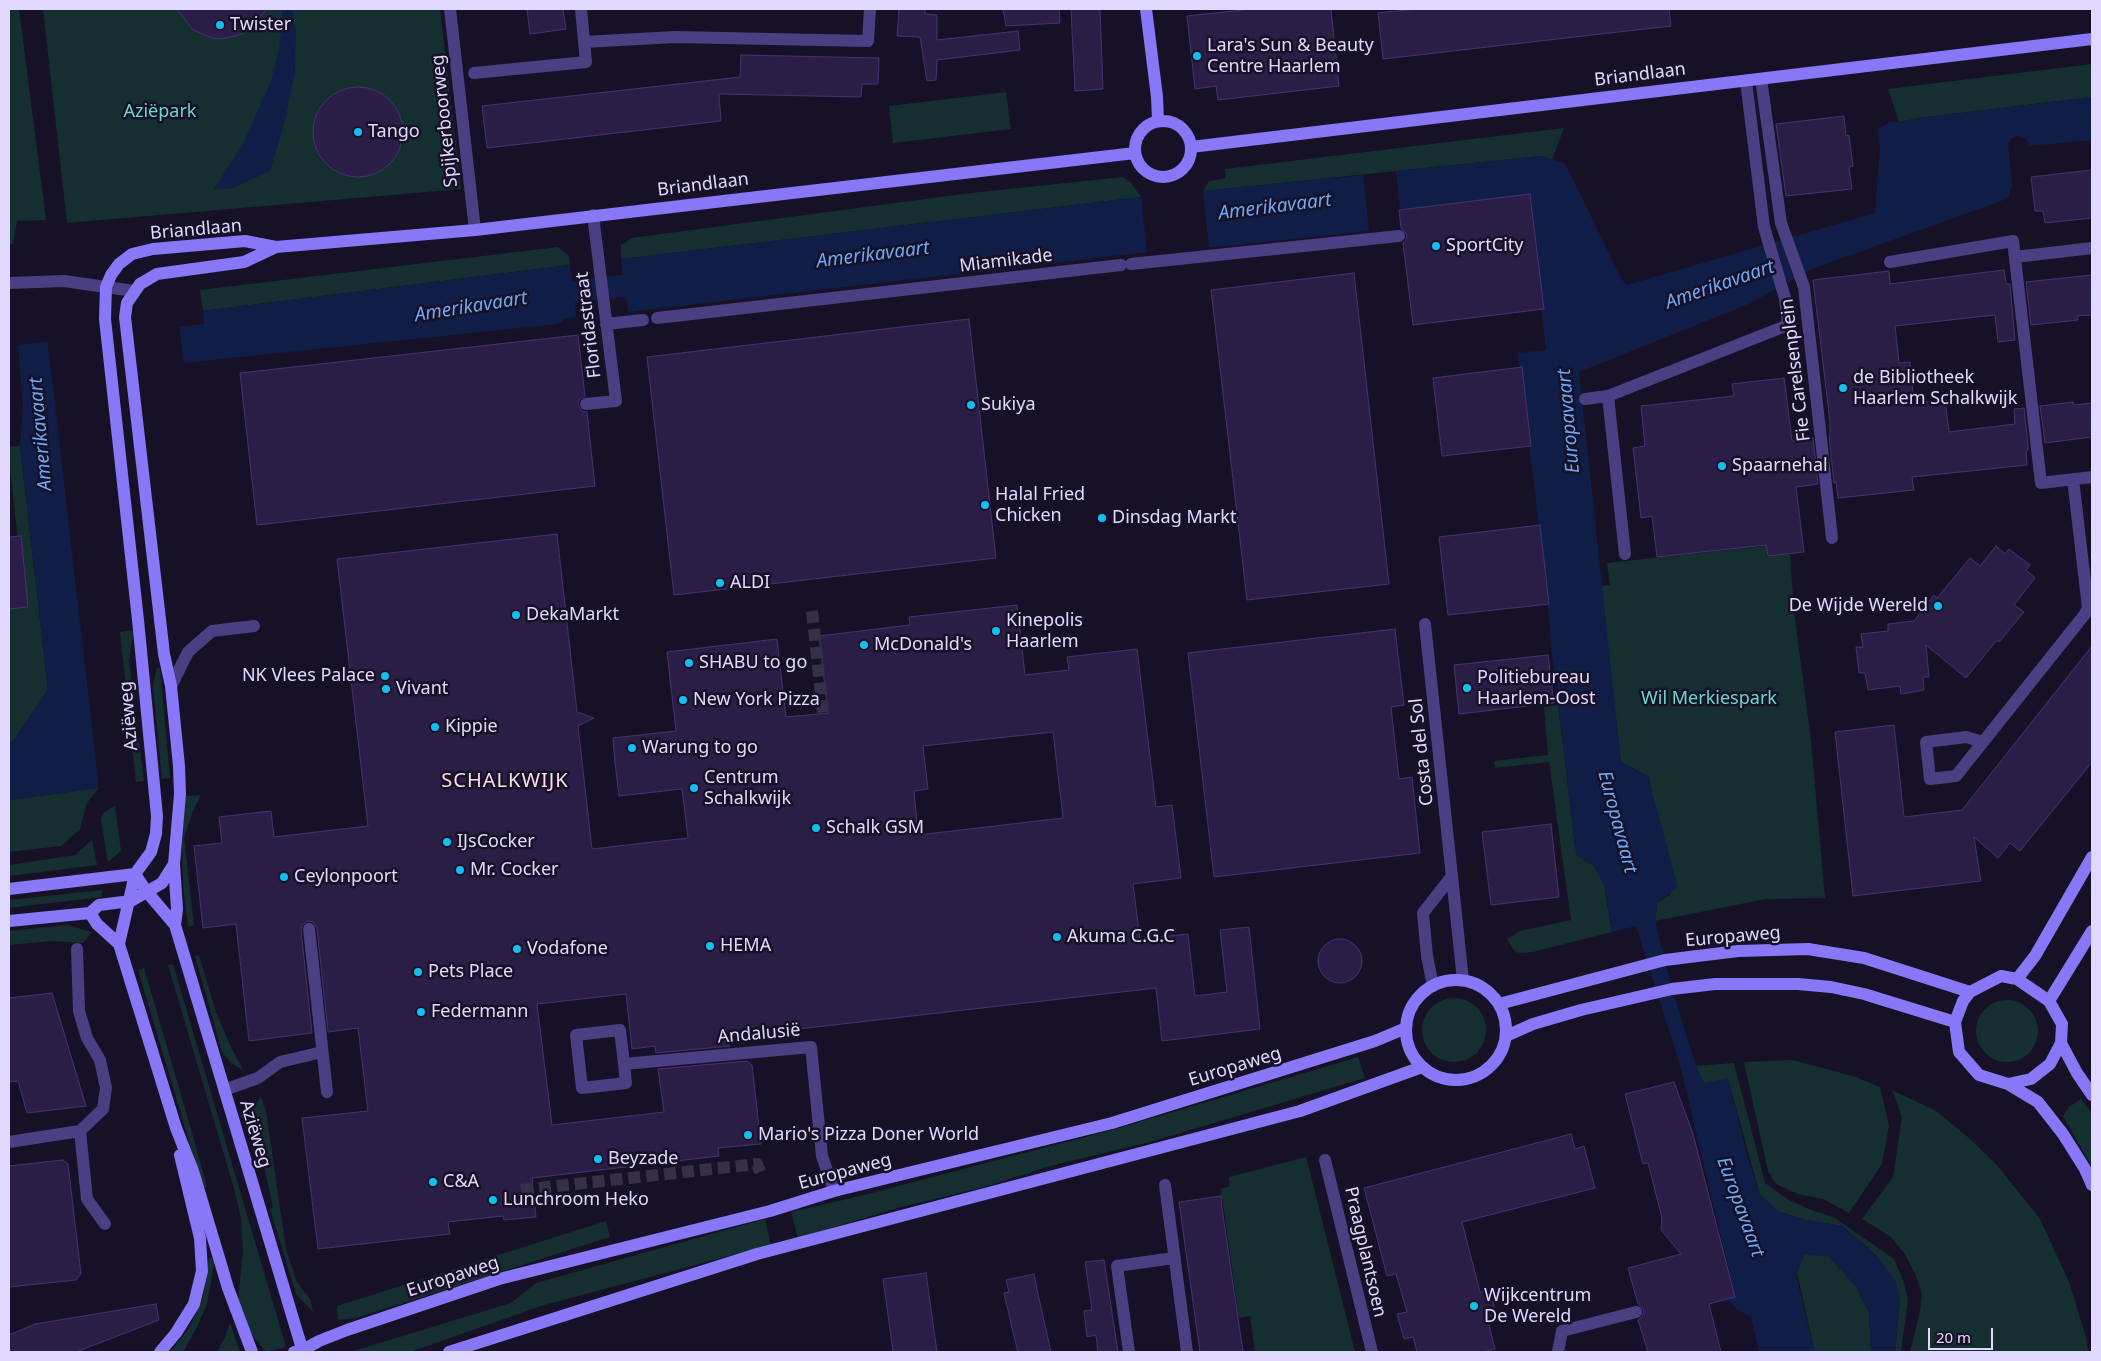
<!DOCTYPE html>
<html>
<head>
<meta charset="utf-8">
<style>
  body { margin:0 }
  #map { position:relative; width:2101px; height:1361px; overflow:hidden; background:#171127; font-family:"Noto Sans",sans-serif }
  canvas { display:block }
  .frame { position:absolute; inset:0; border:10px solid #e1d9fd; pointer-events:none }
  .scale { position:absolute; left:1928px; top:1328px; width:65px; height:22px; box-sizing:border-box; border:2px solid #e1d9fd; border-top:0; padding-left:6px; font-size:15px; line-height:18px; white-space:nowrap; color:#e1d9fd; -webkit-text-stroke:4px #171127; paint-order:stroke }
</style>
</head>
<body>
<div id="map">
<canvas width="2101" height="1361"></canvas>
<div class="frame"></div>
<div class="scale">20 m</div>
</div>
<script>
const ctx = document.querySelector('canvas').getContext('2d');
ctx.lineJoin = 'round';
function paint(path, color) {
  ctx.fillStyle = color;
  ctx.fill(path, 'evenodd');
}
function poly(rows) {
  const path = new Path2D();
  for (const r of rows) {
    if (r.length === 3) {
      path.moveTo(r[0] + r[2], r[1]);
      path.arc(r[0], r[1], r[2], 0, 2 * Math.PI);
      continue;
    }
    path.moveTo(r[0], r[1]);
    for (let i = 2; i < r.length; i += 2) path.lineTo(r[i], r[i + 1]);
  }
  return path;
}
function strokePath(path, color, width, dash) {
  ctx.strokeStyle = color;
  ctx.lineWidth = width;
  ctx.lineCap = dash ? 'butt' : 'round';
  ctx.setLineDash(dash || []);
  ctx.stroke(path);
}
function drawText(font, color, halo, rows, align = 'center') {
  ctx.font = font + ' "Noto Sans",sans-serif';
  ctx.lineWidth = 5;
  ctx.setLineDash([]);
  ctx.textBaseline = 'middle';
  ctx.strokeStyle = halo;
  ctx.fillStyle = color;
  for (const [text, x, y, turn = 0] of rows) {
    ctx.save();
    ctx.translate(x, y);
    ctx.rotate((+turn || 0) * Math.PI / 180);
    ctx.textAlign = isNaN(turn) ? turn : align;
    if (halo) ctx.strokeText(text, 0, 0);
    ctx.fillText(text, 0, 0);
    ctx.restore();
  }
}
const green = poly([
  [9,9,19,9,46,220,17,221,13,244,9,245],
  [43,9,440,9,461,189,67,223],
  [2092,64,2092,97,1919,118,1899,122,1888,89],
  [1006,92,1011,129,893,143,889,106],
  [1564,128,1552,160,1541,156,1203,191,1209,181,1226,178,1225,169],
  [1123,177,1131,183,1141,197,621,259,621,245,631,238,971,193],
  [558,247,569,256,570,265,203,311,200,290],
  [20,446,48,690,13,741,9,742,9,608,25,605,9,459,9,447],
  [1766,546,1767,557,1790,554,1794,611,1811,741,1825,898,1766,899,1655,921,1657,903,1670,895,1649,777,1621,762,1601,586,1610,585,1607,563],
  [134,630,129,661,144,781,136,782,120,632],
  [157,667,160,668,170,778,162,779,153,686],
  [1558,705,1575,846,1577,855,1594,866,1604,885,1612,932,1533,952,1522,953,1515,952,1507,939,1520,931,1571,920,1549,762,1495,768,1494,761,1548,755,1544,707],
  [99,788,87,803,80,829,61,846,9,852,9,800],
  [201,795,192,813,184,838,194,925,188,927,183,885,182,845,185,796],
  [115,806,121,851,108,862,101,820,103,813],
  [92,840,97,865,9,876,9,865,75,855],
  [102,890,102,897,9,908,9,900],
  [67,925,92,932,83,943,52,941,9,945,9,931],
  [199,955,216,1012,230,1045,243,1070,232,1064,222,1052,195,956],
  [173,964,286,1347,266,1352,249,1331,238,1300,243,1252,241,1218,233,1185,168,965],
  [144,968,191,1129,207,1187,203,1188,138,970],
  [1454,1030,32],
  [2007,1031,31],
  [1358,1057,1365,1078,1150,1142,1050,1166,984,1187,897,1208,798,1238,791,1212,860,1196,1116,1129],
  [1792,1060,1853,1076,1880,1087,1889,1126,1882,1164,1849,1213,1823,1199,1798,1194,1776,1184,1768,1171,1744,1062],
  [1734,1063,1765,1183,1787,1199,1811,1210,1835,1218,1894,1259,1903,1280,1908,1299,1901,1352,1895,1352,1900,1300,1876,1255,1842,1226,1807,1220,1779,1212,1760,1195,1728,1079,1704,1084,1696,1066],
  [1892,1090,1936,1111,1969,1138,1996,1164,2040,1219,2069,1282,2086,1337,2088,1352,1910,1352,1920,1311,1922,1294,1916,1276,1905,1254,1890,1236,1862,1219,1893,1177,1902,1117],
  [261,1097,266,1111,286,1249,297,1282,310,1299,313,1312,296,1294,270,1209,273,1208,263,1161,255,1158,247,1125,251,1110],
  [2081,1099,2092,1113,2092,1167,2063,1116,2069,1107],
  [1306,1157,1355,1352,1255,1352,1250,1316,1239,1318,1221,1189,1230,1186,1229,1177],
  [765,1219,771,1245,544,1305,410,1352,350,1352,511,1303,536,1283],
  [606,1221,610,1237,356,1318,338,1320,337,1306],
  [1818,1254,1828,1256,1856,1286,1869,1313,1871,1352,1815,1352,1797,1273,1803,1255],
  [212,1257,214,1264,207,1304,197,1327,183,1352,170,1352,189,1328,203,1298,209,1258],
  [230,1323,240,1352,217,1352,224,1339]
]);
const water = poly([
  [282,9,292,9,296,31,295,71,285,121,270,171,233,188,213,190,242,146,271,81,279,49,282,22],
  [2092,97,2092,140,2029,146,2028,141,2023,137,2017,136,2011,139,2008,144,2012,185,2009,196,2001,201,1812,269,1751,303,1579,372,1621,762,1648,777,1678,887,1657,903,1655,921,1672,989,1696,1066,1704,1083,1728,1078,1748,1159,1760,1195,1779,1212,1807,1220,1842,1226,1876,1255,1896,1281,1900,1300,1895,1352,1871,1352,1869,1313,1856,1286,1828,1256,1804,1255,1797,1273,1798,1284,1815,1352,1759,1352,1751,1317,1738,1310,1726,1298,1735,1296,1681,1068,1636,926,1612,932,1604,885,1594,866,1577,855,1575,846,1552,654,1547,592,1518,353,1546,350,1529,197,1400,209,1396,171,1541,156,1565,163,1622,280,1627,285,1875,213,1880,149,1878,129,1890,122,1899,122,1919,118],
  [1363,175,1369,231,1196,249,1147,252,628,312,621,259,1141,197],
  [570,265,576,317,565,319,558,324,183,363,52,379,99,788,9,800,9,742,13,741,48,690,20,446,23,407,18,345,204,324,203,311]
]);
const pier = poly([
  [1203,189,1209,248,1147,252,1141,196],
  [179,324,184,366,52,380,47,339]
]);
const canal = poly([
  [542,296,654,282]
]);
const building = poly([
  [177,9,267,9,251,27,242,34,222,39,212,38,193,30,177,9],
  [527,9,563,9,566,29,530,34,527,9],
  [899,9,925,9,925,14,937,15,937,40,1018,31,1020,50,937,60,936,80,927,81,920,37,897,36,899,9],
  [1003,9,1059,9,1060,23,1006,26,1003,9],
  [1071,9,1100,9,1103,89,1075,91,1071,9],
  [1253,9,1331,9,1339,86,1218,100,1216,86,1195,89,1187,16,1253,9],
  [1417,9,1669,9,1671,26,1383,59,1378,13,1417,9],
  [741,55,879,58,878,84,862,84,861,97,719,94,721,121,487,148,482,106,740,77,741,55],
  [358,132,45],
  [1844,116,1846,136,1849,135,1853,166,1849,167,1852,189,1786,196,1776,124,1844,116],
  [2092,170,2092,218,2045,223,2043,211,2035,211,2031,177,2092,170],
  [1530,194,1544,309,1413,325,1403,243,1406,240,1407,235,1401,228,1399,210,1530,194],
  [2004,270,2006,284,2010,284,2015,340,1998,342,1995,315,1895,326,1899,363,1910,362,1914,403,1945,399,1949,432,2015,424,2014,409,2024,408,2028,445,2028,450,2026,451,2027,465,1912,477,1914,490,1838,498,1836,482,1834,483,1829,436,1830,436,1830,422,1813,280,1889,271,1890,284,2004,270],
  [1354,273,1389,584,1247,600,1211,290,1354,273],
  [2092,275,2092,315,2077,316,2078,320,2031,325,2026,282,2092,275],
  [969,319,996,558,674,595,647,357,969,319],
  [578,335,585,396,579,400,578,405,582,411,587,412,595,486,257,525,240,373,578,335],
  [1522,367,1531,446,1442,456,1433,378,1522,367],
  [1784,378,1792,441,1813,438,1818,484,1796,487,1804,552,1768,556,1766,545,1657,557,1652,516,1641,518,1633,448,1645,446,1641,406,1734,396,1732,384,1784,378],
  [2073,402,2074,405,2092,403,2092,437,2045,443,2040,406,2073,402],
  [1540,525,1549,604,1448,615,1439,537,1540,525],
  [557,534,577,712,594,718,578,726,592,849,688,838,682,789,619,796,615,763,613,738,676,731,667,652,777,639,786,717,828,713,819,636,910,625,909,617,1017,605,1025,675,1069,670,1067,657,1137,649,1156,807,1172,805,1181,878,1133,884,1140,939,1188,934,1195,996,1227,992,1220,930,1249,927,1260,1029,1162,1041,1156,988,720,1038,730,1046,656,1053,655,1046,632,1049,626,994,537,1004,552,1125,664,1112,658,1069,747,1061,752,1065,761,1144,718,1148,719,1156,532,1178,536,1217,504,1220,503,1216,448,1222,450,1234,318,1249,302,1118,368,1111,358,1028,328,1032,317,928,313,922,308,921,302,925,301,930,312,1033,249,1041,236,924,203,928,194,846,222,843,219,817,271,811,274,837,368,826,337,559,557,534],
  [1053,732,1063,818,918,835,914,791,928,789,923,746,1053,732],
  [21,536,28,607,9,609,9,537,21,536],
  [1996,546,2005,554,2009,549,2030,565,2026,570,2035,578,2014,605,2024,612,1999,642,1997,640,1966,678,1926,645,1929,677,1923,677,1924,690,1901,694,1900,686,1868,690,1865,673,1859,673,1856,647,1863,647,1861,634,1888,631,1888,624,1914,621,1934,595,1937,598,1970,558,1980,566,1996,546],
  [1395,629,1404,705,1391,707,1399,779,1412,777,1420,853,1214,877,1188,653,1395,629],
  [2092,646,2092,762,2020,851,2010,843,1998,858,1974,837,1981,881,1853,896,1835,732,1894,725,1904,817,1962,810,2092,646],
  [1548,655,1554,703,1459,714,1454,665,1548,655],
  [1551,824,1559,897,1491,905,1482,832,1551,824],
  [1340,961,22],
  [52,993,86,1106,27,1113,18,1081,9,1082,9,998,52,993],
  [1674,1082,1693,1134,1735,1297,1709,1304,1721,1352,1648,1352,1638,1320,1642,1317,1644,1310,1638,1304,1628,1268,1681,1254,1661,1230,1662,1218,1648,1163,1643,1164,1625,1094,1674,1082],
  [1571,1134,1575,1149,1584,1146,1595,1188,1462,1222,1480,1292,1490,1290,1496,1315,1487,1317,1495,1349,1483,1352,1417,1352,1413,1337,1404,1339,1397,1314,1407,1312,1396,1274,1387,1276,1364,1188,1571,1134],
  [63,1160,68,1164,81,1274,76,1280,9,1287,9,1166,63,1160],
  [1221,1196,1222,1208,1243,1352,1200,1352,1179,1202,1221,1196],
  [1104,1260,1118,1352,1098,1352,1096,1335,1087,1337,1084,1311,1092,1310,1085,1262,1104,1260],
  [926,1273,937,1352,893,1352,883,1279,926,1273],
  [1034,1274,1038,1294,1051,1352,1018,1352,1012,1328,1004,1293,1009,1292,1006,1280,1034,1274],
  [156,1304,159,1320,76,1352,9,1352,9,1335,35,1324,156,1304]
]);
const streetTunnel = poly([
  [812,611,823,713],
  [521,1190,757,1164,761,1174]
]);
const street = poly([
  [450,9,475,230],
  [584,42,675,37,868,41,870,9],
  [474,73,586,62,581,9],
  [1761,79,1781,223,1804,287,1832,538],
  [2015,257,2092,248],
  [1890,262,2013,241,2041,483,2092,477],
  [1131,264,1399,236],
  [9,283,64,281,134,291],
  [657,318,1121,265],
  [606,324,643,320],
  [1608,396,1788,325,1785,298,1764,227,1746,81],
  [1585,399,1608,396,1625,554],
  [586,404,616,401,593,215],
  [1425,624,1463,980],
  [171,686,188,652,212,631,254,626],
  [1983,742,1966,737,1926,742,1930,779,1956,776,1983,742,2085,614,2088,608,2073,479],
  [309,929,327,1092],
  [77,949,79,1011,87,1038,100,1060,106,1088,103,1109,80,1131],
  [1433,986,1427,956,1423,913,1452,876],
  [624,1064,626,1083,582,1088,576,1035,620,1030,624,1064,811,1047,822,1156,834,1191],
  [224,1090,258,1078,280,1062,322,1052],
  [80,1131,87,1199,105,1224],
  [9,1142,80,1131],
  [1325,1160,1372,1352],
  [1165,1185,1187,1352],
  [1129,1352,1117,1266,1174,1258],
  [1558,1352,1562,1331,1636,1312]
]);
const secondary = poly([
  [1146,9,1157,97,1158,121],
  [1163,149,28],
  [1191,147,2092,39],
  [135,874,147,892,175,925,303,1352],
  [9,889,135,874],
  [90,913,97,924,119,944],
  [9,921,90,913,99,905,131,901,162,883,174,864],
  [175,925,177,909,174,864,180,794,179,766,171,686,164,654,125,317,127,303,140,284,157,274,244,262,276,247],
  [2001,976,2017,979,2049,1001,2062,1024,2061,1043,2050,1064,2031,1079,2008,1084,1979,1075,1959,1052,1955,1022,1963,1001,1970,992,2001,976],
  [2017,979,2035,956,2092,857],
  [1456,1030,50],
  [2049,1001,2092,931],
  [1499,1004,1665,960,1738,951,1808,949,1864,958,1970,992],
  [1506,1036,1533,1024,1581,1010,1672,989,1715,984,1798,984,1831,987,1864,994,1955,1022],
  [2061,1043,2077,1073,2092,1095],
  [2008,1084,2038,1102,2063,1134,2085,1169,2092,1185],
  [160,1352,176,1333,194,1304,202,1271,200,1238,180,1155],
  [252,1352,228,1288,193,1171,176,1128,119,944,135,874,151,852,156,834,157,816,138,620,105,319,106,287,111,275,119,264,132,254,153,249,245,241,276,247,475,230,1135,153],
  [294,1352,303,1350,319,1341,347,1330,499,1279,770,1211,834,1191,1112,1123,1375,1041,1406,1028],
  [449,1352,757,1254,1300,1111,1422,1067]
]);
const markers = [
  [220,25,5,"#12c0f0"],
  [1197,56,5,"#12c0f0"],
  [358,132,5,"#12c0f0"],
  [1436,246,5,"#12c0f0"],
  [1843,388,5,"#12c0f0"],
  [971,405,5,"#12c0f0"],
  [1722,466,5,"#12c0f0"],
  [985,505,5,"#12c0f0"],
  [1102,518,5,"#12c0f0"],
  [720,583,5,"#12c0f0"],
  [1938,606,5,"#12c0f0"],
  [516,615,5,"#12c0f0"],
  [996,631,5,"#12c0f0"],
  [864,645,5,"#12c0f0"],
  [689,663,5,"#12c0f0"],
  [385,676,5,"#12c0f0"],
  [1467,688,5,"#12c0f0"],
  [386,689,5,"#12c0f0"],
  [683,700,5,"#12c0f0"],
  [435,727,5,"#12c0f0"],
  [632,748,5,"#12c0f0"],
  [694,788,5,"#12c0f0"],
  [816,828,5,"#12c0f0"],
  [447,842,5,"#12c0f0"],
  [460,870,5,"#12c0f0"],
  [284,877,5,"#12c0f0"],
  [1057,937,5,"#12c0f0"],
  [710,946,5,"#12c0f0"],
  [517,949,5,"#12c0f0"],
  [418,972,5,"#12c0f0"],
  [421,1012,5,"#12c0f0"],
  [748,1135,5,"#12c0f0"],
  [598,1159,5,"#12c0f0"],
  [433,1182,5,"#12c0f0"],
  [493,1200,5,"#12c0f0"],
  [1474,1306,5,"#12c0f0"]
];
const poiNames = [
  ["Twister",230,25],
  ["Lara's Sun & Beauty",1207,46],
  ["Centre Haarlem",1207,67],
  ["Tango",368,132],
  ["SportCity",1446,246],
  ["de Bibliotheek",1853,378],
  ["Haarlem Schalkwijk",1853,399],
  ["Sukiya",981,405],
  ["Spaarnehal",1732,466],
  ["Halal Fried",995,495],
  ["Chicken",995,516],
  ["Dinsdag Markt",1112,518],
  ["ALDI",730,583],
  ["De Wijde Wereld",1928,606,"right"],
  ["DekaMarkt",526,615],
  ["Kinepolis",1006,621],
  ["Haarlem",1006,642],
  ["McDonald's",874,645],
  ["SHABU to go",699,663],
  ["NK Vlees Palace",375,676,"right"],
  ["Politiebureau",1477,678],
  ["Haarlem-Oost",1477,699],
  ["Vivant",396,689],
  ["New York Pizza",693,700],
  ["Kippie",445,727],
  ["Warung to go",642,748],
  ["Centrum",704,778],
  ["Schalkwijk",704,799],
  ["Schalk GSM",826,828],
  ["IJsCocker",457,842],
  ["Mr. Cocker",470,870],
  ["Ceylonpoort",294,877],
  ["Akuma C.G.C",1067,937],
  ["HEMA",720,946],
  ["Vodafone",527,949],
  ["Pets Place",428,972],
  ["Federmann",431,1012],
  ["Mario's Pizza Doner World",758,1135],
  ["Beyzade",608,1159],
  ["C&A",443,1182],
  ["Lunchroom Heko",503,1200],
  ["Wijkcentrum",1484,1296],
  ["De Wereld",1484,1317]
];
const streetNames = [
  ["Briandlaan",1640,75,-7],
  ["Spijkerboorweg",445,121,-96],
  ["Briandlaan",703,185,-7],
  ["Briandlaan",196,230,-5],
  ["Miamikade",1006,261,-7],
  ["Floridastraat",589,325,-97],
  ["Fie Carelsenplein",1796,370,-97],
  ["Aziëweg",129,716,-95],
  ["Costa del Sol",1422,752,-96],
  ["Europaweg",1733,937,-5],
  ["Andalusië",759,1034,-5],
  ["Europaweg",1235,1067,-17],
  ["Aziëweg",255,1134,73],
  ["Europaweg",845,1172,-15],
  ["Praagplantsoen",1365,1252,77],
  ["Europaweg",453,1277,-18]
];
const parkNames = [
  ["Aziëpark",160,112],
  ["Wil Merkiespark",1709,699]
];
const waterNames = [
  ["Amerikavaart",1275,207,-7],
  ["Amerikavaart",873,255,-7],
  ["Amerikavaart",1720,285,-19],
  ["Amerikavaart",471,307,-9],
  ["Europavaart",1569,421,-95],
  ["Amerikavaart",41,434,-95],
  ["Europavaart",1617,822,75],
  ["Europavaart",1740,1207,70]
];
const quarterNames = [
  ["SCHALKWIJK",505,781]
];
paint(green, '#152e30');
paint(water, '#101e47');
paint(pier, '#171127');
strokePath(canal, '#101e47', 22);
paint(building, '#2b1e46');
strokePath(building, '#463271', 1);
strokePath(streetTunnel, '#352f47', 12, [12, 6]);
strokePath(street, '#4a3f82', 12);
strokePath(secondary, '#8877f6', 12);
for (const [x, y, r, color] of markers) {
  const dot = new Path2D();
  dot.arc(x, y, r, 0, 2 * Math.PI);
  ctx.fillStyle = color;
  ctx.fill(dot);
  strokePath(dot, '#171127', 2);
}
drawText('18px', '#e1d9fd', '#171127', poiNames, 'left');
drawText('18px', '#e1d9fd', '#171127', streetNames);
drawText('18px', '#69d9ca', '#171127', parkNames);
drawText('italic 19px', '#6ea7f6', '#171127', waterNames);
ctx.letterSpacing = '1px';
drawText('20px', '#fddbed', '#171127', quarterNames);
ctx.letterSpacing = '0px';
</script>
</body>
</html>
